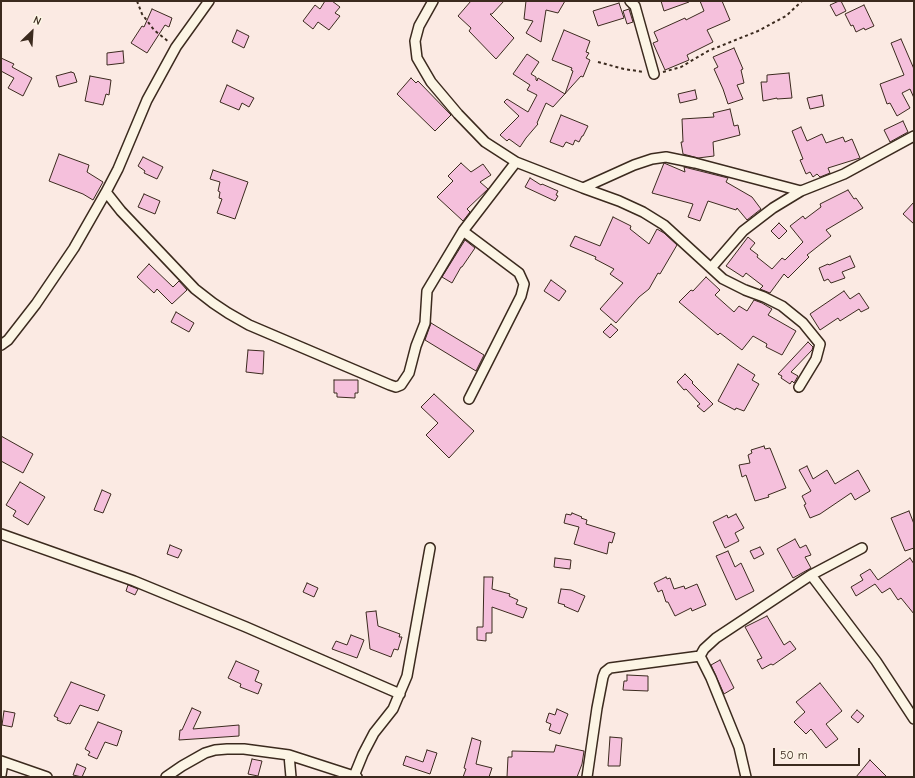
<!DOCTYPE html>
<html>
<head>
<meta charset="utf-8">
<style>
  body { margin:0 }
  #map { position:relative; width:915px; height:778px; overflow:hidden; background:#fbeae3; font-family:"Comic Neue",sans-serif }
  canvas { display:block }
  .frame { position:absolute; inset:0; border:2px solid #3b2a1e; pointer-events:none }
  .north { position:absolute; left:12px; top:12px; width:40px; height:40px; -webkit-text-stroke:3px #fcf5e5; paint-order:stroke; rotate:25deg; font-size:11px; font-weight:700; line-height:16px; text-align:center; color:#3b2a1e }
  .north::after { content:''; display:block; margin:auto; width:14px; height:18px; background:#3b2a1e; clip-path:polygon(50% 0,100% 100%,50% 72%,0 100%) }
  .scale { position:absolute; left:773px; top:748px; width:87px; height:18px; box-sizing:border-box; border:2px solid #3b2a1e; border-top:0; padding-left:5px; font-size:12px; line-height:14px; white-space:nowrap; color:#3b2a1e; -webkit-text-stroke:3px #fcf5e5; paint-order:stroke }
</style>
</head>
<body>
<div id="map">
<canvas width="915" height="778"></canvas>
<div class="frame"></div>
<div class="north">N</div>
<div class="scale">50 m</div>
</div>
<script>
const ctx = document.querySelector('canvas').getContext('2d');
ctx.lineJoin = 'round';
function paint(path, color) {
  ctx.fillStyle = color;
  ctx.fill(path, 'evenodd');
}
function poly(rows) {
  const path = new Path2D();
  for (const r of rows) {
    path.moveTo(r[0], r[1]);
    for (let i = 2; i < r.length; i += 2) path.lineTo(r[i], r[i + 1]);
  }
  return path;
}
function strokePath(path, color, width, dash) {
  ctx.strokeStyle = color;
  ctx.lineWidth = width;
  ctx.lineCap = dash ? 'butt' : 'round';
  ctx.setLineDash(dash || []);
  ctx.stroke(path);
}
const building = poly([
  [325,1,332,1,340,7,335,13,340,16,329,30,318,22,313,29,303,21,315,5,320,9,325,1],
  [471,1,504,1,492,14,490,14,514,38,496,59,469,31,471,28,458,16,471,1],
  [526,1,565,1,558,13,546,10,541,42,526,33,533,21,524,19,526,1],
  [661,1,689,1,689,2,664,11,661,1],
  [700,1,722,1,730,20,707,30,713,42,687,55,689,60,665,70,653,43,658,41,654,32,685,18,686,20,704,11,700,1],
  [839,1,841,1,846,11,836,16,830,5,839,1],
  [619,3,624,18,598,26,593,11,619,3],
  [864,5,874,26,865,30,864,28,856,32,853,25,851,26,845,14,864,5],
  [152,9,172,18,169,27,165,25,147,53,131,43,142,26,144,27,152,9],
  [629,9,633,22,627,24,623,11,629,9],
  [237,30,249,36,244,48,232,42,237,30],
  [564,30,590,41,586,52,589,53,586,58,590,60,583,77,581,76,553,107,546,103,537,123,538,124,526,138,520,147,509,139,507,141,500,135,519,116,504,102,507,99,528,112,537,95,527,90,530,85,513,74,527,54,539,62,531,74,536,77,536,80,537,81,538,78,565,94,573,71,571,70,572,68,552,60,564,30],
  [901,39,914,69,914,98,910,89,902,93,910,108,897,116,890,103,887,104,880,84,904,75,891,43,901,39],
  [734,48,743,69,741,70,744,83,737,85,743,99,728,104,723,89,714,69,718,67,713,57,734,48],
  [123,51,124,63,107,65,107,53,123,51],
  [1,58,14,64,12,67,32,78,23,96,8,88,14,78,1,71,1,58],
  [71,72,74,73,77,82,59,87,56,76,71,72],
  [789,73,792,98,777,99,777,98,763,101,761,82,767,82,767,75,789,73],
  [90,76,111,80,109,95,106,94,103,105,85,101,90,76],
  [411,78,416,83,418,81,451,115,435,131,397,94,411,78],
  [227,85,254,98,249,107,242,103,239,110,220,102,227,85],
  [695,90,697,99,680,103,678,94,695,90],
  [822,95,824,106,810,109,807,98,822,95],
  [730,109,734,126,738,125,740,135,713,142,714,156,698,158,683,154,681,142,683,142,682,119,714,117,713,113,730,109],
  [561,115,588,126,583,136,582,136,579,142,575,140,573,145,566,142,563,147,550,142,561,115],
  [903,121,908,132,890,142,884,130,903,121],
  [801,127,807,141,822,134,826,143,843,137,845,142,852,139,860,158,828,168,830,173,820,177,817,174,813,177,810,172,806,174,800,160,803,159,792,131,801,127],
  [59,154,89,165,87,172,103,182,93,200,83,194,49,181,59,154],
  [143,157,163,167,157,179,144,173,145,171,138,166,143,157],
  [461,163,471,172,483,164,491,175,480,182,488,189,467,209,470,212,463,221,437,197,453,181,448,176,461,163],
  [664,163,685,172,684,167,728,178,726,182,752,197,761,209,747,220,737,208,736,210,708,201,700,221,688,217,693,204,652,193,664,163],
  [213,170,248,182,235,219,217,213,222,199,219,198,220,192,218,191,220,182,210,179,213,170],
  [530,178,541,185,542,184,558,191,556,195,558,196,555,201,525,187,530,178],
  [848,190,854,199,856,198,863,208,826,230,831,236,807,255,809,257,788,278,784,274,770,293,760,289,763,286,746,273,743,277,726,266,748,237,755,243,750,249,758,255,757,257,772,269,782,258,785,260,803,242,790,226,803,216,805,219,821,207,820,204,848,190],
  [144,194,160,201,155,214,138,207,144,194],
  [914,202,914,224,903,214,914,202],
  [613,217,631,226,630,229,649,244,657,229,664,233,677,245,660,274,658,273,649,289,639,297,616,323,600,309,623,283,610,274,614,269,595,259,596,257,570,246,575,236,600,246,613,217],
  [779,223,787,231,779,239,771,231,779,223],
  [465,240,475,248,462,267,461,267,452,283,442,277,465,240],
  [850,256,855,267,842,272,845,278,831,283,828,279,824,281,819,268,828,264,829,265,850,256],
  [149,264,173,287,179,281,187,290,172,304,157,289,154,293,137,277,149,264],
  [706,277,720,290,715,295,734,312,739,306,747,311,754,300,762,303,772,309,768,315,796,331,782,355,766,347,767,344,753,336,742,350,720,333,718,335,679,302,691,290,693,291,706,277],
  [551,280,566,291,559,301,544,291,551,280],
  [844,291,850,299,859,293,869,308,861,312,859,309,840,321,838,318,820,330,810,314,844,291],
  [176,312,194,323,189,332,171,322,176,312],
  [431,323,484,355,476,371,425,340,431,323],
  [611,324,618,330,610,338,603,332,611,324],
  [808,342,813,347,812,350,791,372,798,376,794,383,792,381,790,384,781,378,782,376,778,374,808,342],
  [248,350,264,351,263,374,246,372,248,350],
  [738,364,755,375,752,380,759,384,744,411,736,408,735,410,718,401,738,364],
  [685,374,693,382,692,383,713,404,704,412,697,406,700,404,686,389,684,390,677,382,685,374],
  [334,380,358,380,358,393,355,393,355,398,337,397,337,393,334,393,334,380],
  [434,394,474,431,449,458,426,435,438,423,421,407,434,394],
  [1,436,33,454,23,473,1,461,1,436],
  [764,446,765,449,770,448,786,488,768,495,769,497,755,501,746,475,742,477,739,465,750,463,748,455,752,453,751,450,764,446],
  [807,466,813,479,827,470,835,484,858,470,870,491,855,500,851,493,820,514,810,518,804,505,806,504,802,496,811,491,799,470,807,466],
  [20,482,45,497,28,525,13,516,16,511,6,505,20,482],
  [102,490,111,494,103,513,94,510,102,490],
  [909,511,914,524,914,548,905,551,891,518,909,511],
  [572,513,582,517,581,518,587,520,586,524,615,533,612,543,609,542,607,554,574,544,579,527,564,523,566,514,571,515,572,513],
  [736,514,744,528,735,533,739,541,725,548,713,522,727,515,728,518,736,514],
  [795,539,800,548,806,545,811,555,805,557,811,568,793,578,777,549,795,539],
  [170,545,182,550,178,558,167,554,170,545],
  [760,547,764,554,754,559,750,551,760,547],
  [728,551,735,567,741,563,754,591,736,600,716,556,728,551],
  [555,558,571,560,570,569,554,567,555,558],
  [910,558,914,564,914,614,901,598,898,600,890,588,882,593,875,584,856,596,851,587,863,580,860,575,870,569,878,580,910,558],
  [484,577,493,577,492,589,510,594,509,596,518,600,516,604,527,608,523,618,492,607,492,633,486,633,486,641,477,640,477,627,483,627,484,577],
  [666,577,667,579,670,578,674,589,684,586,685,589,697,584,706,605,692,611,691,608,675,616,668,602,666,602,662,590,658,592,654,583,666,577],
  [307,583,318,588,314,597,303,592,307,583],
  [128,585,138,589,135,595,126,591,128,585],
  [561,589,571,590,585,596,578,612,564,606,565,605,558,603,561,589],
  [376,611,378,626,400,634,399,637,402,637,398,650,394,649,391,657,370,649,366,612,376,611],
  [767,616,784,645,790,641,796,649,773,665,771,664,762,669,757,660,762,658,745,627,767,616],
  [351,635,364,640,357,658,332,649,336,641,347,645,351,635],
  [720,660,734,688,724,694,711,665,720,660],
  [236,661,259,671,255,681,262,684,258,694,240,687,241,684,228,678,236,661],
  [627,675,648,676,648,691,623,690,624,681,627,681,627,675],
  [71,682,105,695,98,711,80,705,70,724,68,723,67,724,57,720,58,718,54,716,71,682],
  [820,683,842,711,826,724,838,739,826,748,811,729,806,734,794,722,805,712,796,702,820,683],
  [192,708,201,712,193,729,239,725,239,736,179,740,180,730,182,730,192,708],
  [557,709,568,714,560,734,549,730,551,724,546,722,549,713,555,715,557,709],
  [857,710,864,716,858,723,851,717,857,710],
  [4,711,15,713,12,727,2,725,4,711],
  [98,722,122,731,117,746,105,742,97,759,88,755,90,752,85,749,98,722],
  [610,737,622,738,620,766,608,766,610,737],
  [472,738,481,741,476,764,492,768,489,777,463,777,466,769,464,768,472,738],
  [556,745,584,751,582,764,577,777,507,777,508,757,512,757,512,751,554,752,556,745],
  [427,750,437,753,430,774,403,765,406,756,423,762,427,750],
  [252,759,262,761,258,776,248,774,252,759],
  [870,760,887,777,856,777,870,760],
  [77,764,86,768,82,777,73,775,77,764]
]);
const path = poly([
  [137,1,142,14,154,30,169,42],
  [598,62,624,69,644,72],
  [663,72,681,67,708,51,758,31,786,16,802,1]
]);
const minor = poly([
  [433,1,419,26,415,41,417,58,431,82,458,114,485,142,516,162,583,188,619,201,643,212,664,225,723,279,745,290,764,297,782,306,803,323,820,344,816,359,799,387],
  [630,1,635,6,654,74],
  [583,188,634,165,652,159,666,157,695,163,801,191],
  [106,192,121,211,195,289,213,303,228,313,249,325,390,385,396,387,401,385,409,373,416,346,425,323,427,291,463,231,516,162],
  [463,231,519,273,524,284,521,296,469,399],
  [711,268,743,231,773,208,801,191,844,174,914,136],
  [1,345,8,340,36,304,74,248,106,192,118,169,147,100,176,47,209,1],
  [1,534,134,581,246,627,400,694],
  [811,575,876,661,914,719],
  [289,755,291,777],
  [1,761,47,777],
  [1,775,3,762],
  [354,776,363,754,374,733,393,709,407,676,430,548],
  [166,777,182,766,205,753,215,750,227,749,244,749,289,755,357,777],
  [587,777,597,708,603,677,605,672,610,668,700,656],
  [746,777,739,747,711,678,700,656,704,649,716,638,811,575,862,548]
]);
paint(building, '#f5c0dc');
strokePath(building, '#3b2a1e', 1);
strokePath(minor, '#3b2a1e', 12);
strokePath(path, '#3b2a1e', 2, [3, 3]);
strokePath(minor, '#fcf5e5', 9);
</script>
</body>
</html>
